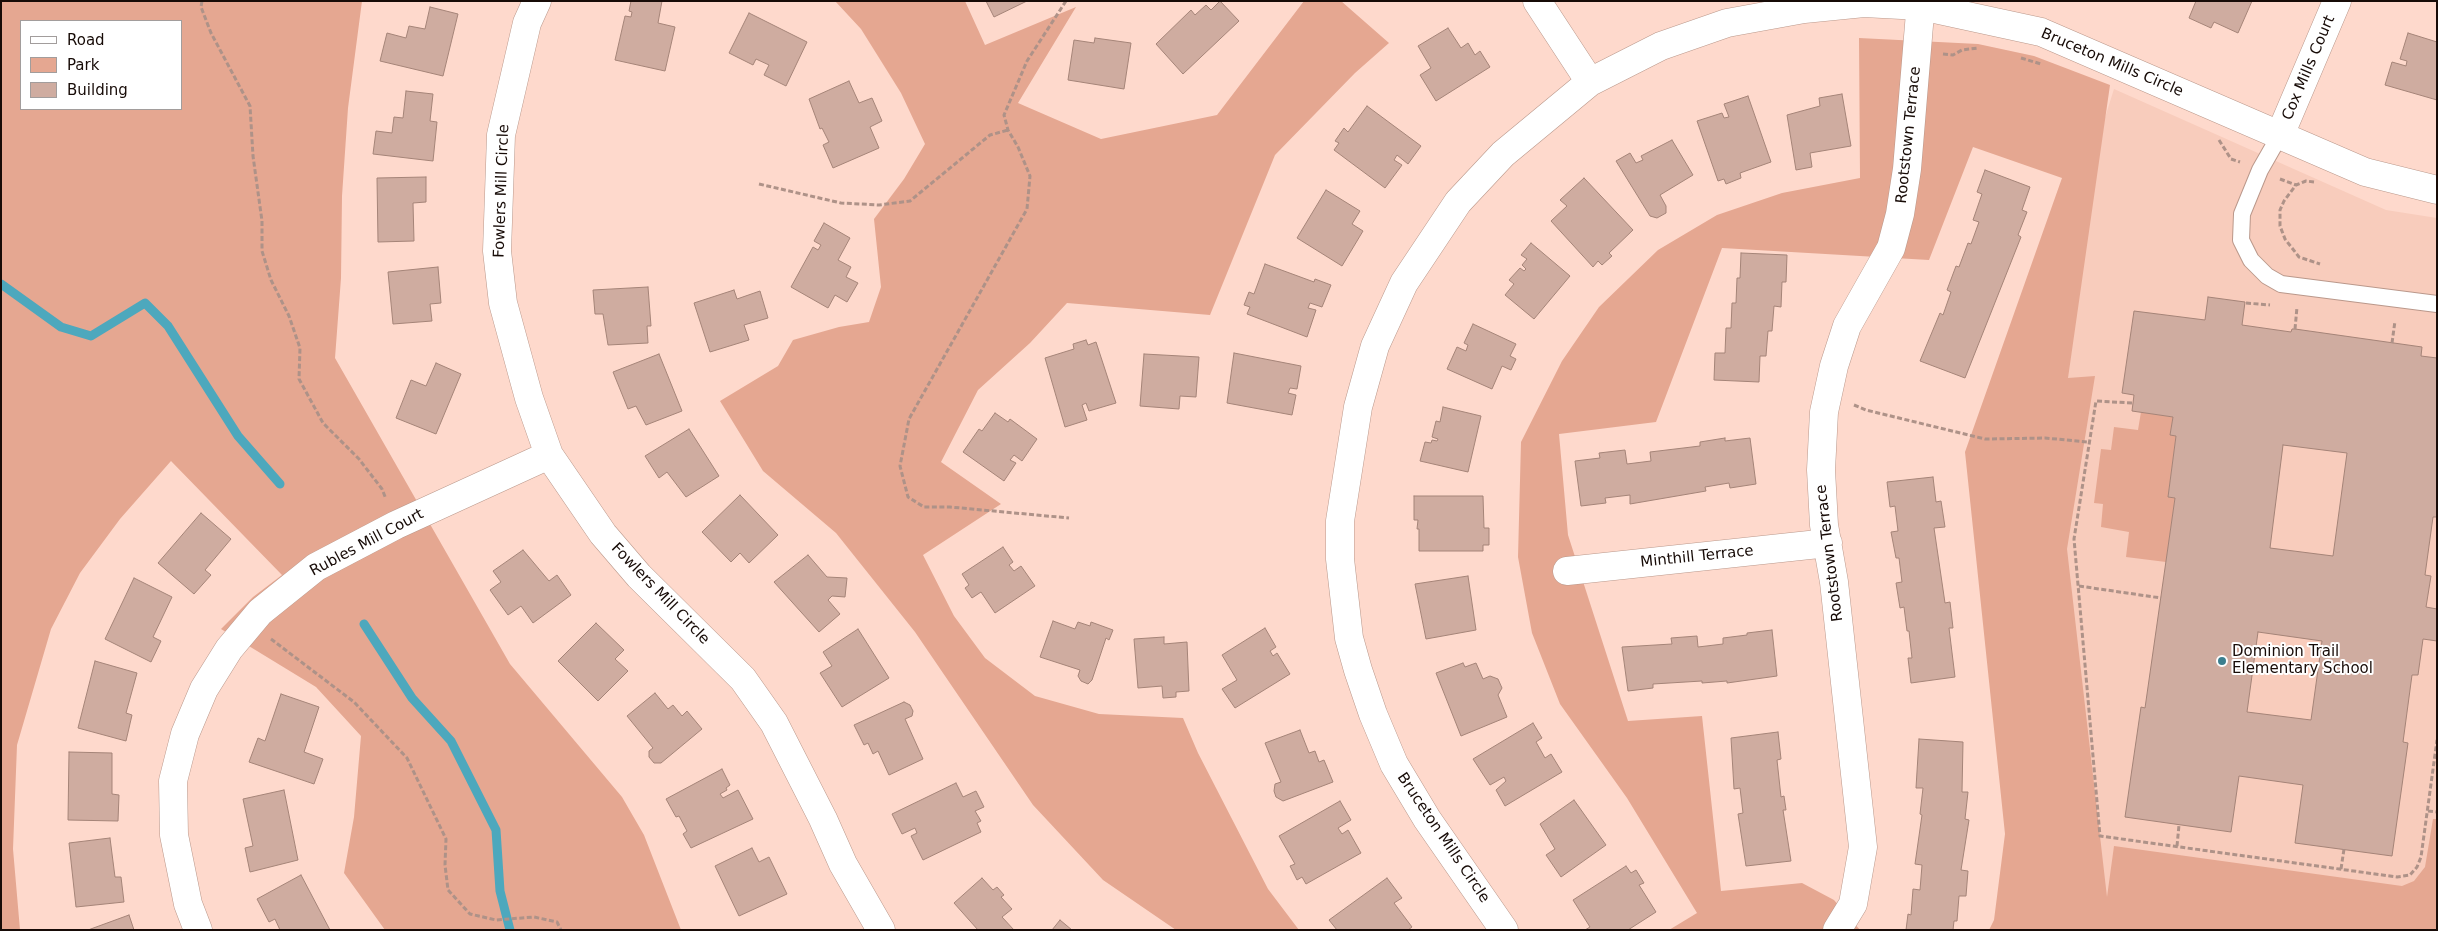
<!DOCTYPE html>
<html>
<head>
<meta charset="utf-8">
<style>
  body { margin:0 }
  #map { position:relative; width:2438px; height:931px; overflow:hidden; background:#fed9cc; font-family:"DejaVu Sans",sans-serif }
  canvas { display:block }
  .frame { position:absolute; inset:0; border:2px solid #170b07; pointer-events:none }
  .legend { position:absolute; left:20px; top:20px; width:162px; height:90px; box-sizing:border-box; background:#fff; border:1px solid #a29d9c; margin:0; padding:6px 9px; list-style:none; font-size:15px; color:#170b07 }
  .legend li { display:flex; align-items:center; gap:10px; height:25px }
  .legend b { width:25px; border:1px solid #a29d9c }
</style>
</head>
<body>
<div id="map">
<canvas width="2438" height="931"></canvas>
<div class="frame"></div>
<ul class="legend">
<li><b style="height:6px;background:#fff"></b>Road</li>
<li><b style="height:14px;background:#e5a791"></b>Park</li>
<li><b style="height:14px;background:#cfaca0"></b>Building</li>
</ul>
</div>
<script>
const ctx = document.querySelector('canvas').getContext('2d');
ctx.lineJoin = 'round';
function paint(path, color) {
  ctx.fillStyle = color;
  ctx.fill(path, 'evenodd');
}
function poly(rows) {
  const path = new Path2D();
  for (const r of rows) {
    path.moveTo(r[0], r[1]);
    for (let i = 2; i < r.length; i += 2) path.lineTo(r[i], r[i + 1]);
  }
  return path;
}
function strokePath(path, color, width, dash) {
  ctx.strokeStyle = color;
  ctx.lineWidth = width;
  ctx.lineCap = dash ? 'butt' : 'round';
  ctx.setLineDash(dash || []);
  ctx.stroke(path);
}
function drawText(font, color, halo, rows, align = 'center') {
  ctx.font = font + ' "DejaVu Sans",sans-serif';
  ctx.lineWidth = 4;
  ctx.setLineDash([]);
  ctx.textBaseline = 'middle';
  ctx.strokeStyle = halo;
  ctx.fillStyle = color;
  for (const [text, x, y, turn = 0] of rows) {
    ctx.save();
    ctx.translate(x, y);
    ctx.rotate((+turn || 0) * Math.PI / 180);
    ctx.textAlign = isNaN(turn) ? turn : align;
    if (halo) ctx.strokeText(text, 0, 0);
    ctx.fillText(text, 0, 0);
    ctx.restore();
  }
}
const built = poly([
  [2114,89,2386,210,2437,218,2437,930,2041,930,1985,498]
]);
const green = poly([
  [1,1,362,1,348,108,342,196,341,278,335,358,510,664,622,797,644,835,681,930,385,930,344,873,354,817,361,736,316,687,221,629,253,597,282,575,171,461,120,519,80,573,51,629,17,745,13,849,20,930,1,930],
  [21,21,181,21,181,109,21,109],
  [835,1,965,1,985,45,1076,7,1018,103,1101,139,1217,115,1304,1,1341,1,1389,43,1355,73,1275,155,1210,315,1067,303,1030,343,978,390,941,462,1001,504,923,555,954,616,985,658,1035,696,1099,714,1183,718,1198,753,1268,889,1299,930,1176,930,1103,880,1033,805,915,632,836,533,763,471,720,401,778,366,793,340,839,327,869,322,881,287,874,219,904,179,925,144,901,93,861,29],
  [1859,38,1978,44,2034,56,2110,85,2068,378,2095,376,2067,549,2107,897,2114,846,2402,886,2414,881,2425,867,2433,819,2437,819,2437,930,1989,930,1994,920,2005,834,1965,452,2062,178,1973,147,1929,260,1722,248,1656,422,1559,434,1568,535,1628,721,1702,716,1721,891,1802,883,1834,900,1860,930,1669,930,1697,913,1627,798,1560,704,1532,633,1518,557,1521,442,1562,361,1599,307,1658,250,1717,215,1782,193,1860,178],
  [2141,412,2173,417,2170,435,2176,436,2168,497,2175,498,2166,562,2126,557,2129,532,2101,527,2103,504,2094,503,2101,449,2111,450,2114,427,2138,430]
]);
const stream = poly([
  [1,284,61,327,91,336,145,303,168,326,238,436,280,484],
  [364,624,412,698,451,741,496,830,500,891,510,930]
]);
const building = poly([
  [631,1,662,1,658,23,675,27,665,71,615,60,625,16,631,17,632,12,629,11,631,1],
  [986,1,1027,1,994,17,986,1],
  [1220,1,1239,21,1183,74,1156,44,1191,10,1195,15,1206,5,1211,10,1220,1],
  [2196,1,2252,1,2238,33,2214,22,2211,28,2189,18,2196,1],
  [430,7,458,14,443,76,380,61,387,33,406,38,409,26,425,29,430,7],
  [749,13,807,42,786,86,764,75,769,65,756,59,753,65,729,53,749,13],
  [1448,28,1461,48,1468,43,1475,55,1480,51,1490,67,1436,101,1420,75,1431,68,1418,46,1448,28],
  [2408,33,2437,42,2437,100,2385,85,2392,62,2406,66,2407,61,2400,59,2408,33],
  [1095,38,1131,43,1124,89,1068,80,1074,40,1094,43,1095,38],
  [849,81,859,103,872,98,882,121,870,127,879,148,833,168,823,145,829,142,822,128,820,129,809,99,849,81],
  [406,91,433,94,430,121,437,122,433,161,373,154,376,131,392,133,394,117,403,118,406,91],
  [1842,94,1851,146,1810,153,1812,167,1796,170,1787,115,1820,106,1819,98,1842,94],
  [1748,96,1771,162,1740,173,1741,178,1726,184,1724,179,1718,181,1697,121,1722,113,1724,118,1729,117,1724,104,1748,96],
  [1367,106,1421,146,1408,164,1397,155,1394,160,1402,165,1385,188,1334,150,1339,143,1335,141,1344,128,1348,132,1367,106],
  [1672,140,1693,175,1660,195,1666,206,1666,213,1657,218,1650,216,1616,161,1630,153,1636,163,1643,160,1641,156,1672,140],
  [1985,170,2030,187,2022,210,2027,212,2018,235,2021,237,1965,378,1920,361,1940,313,1943,315,1951,292,1947,290,1956,266,1959,267,1968,243,1971,244,1979,222,1973,220,1982,194,1977,192,1985,170],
  [426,177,426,202,413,203,414,241,378,242,377,178,426,177],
  [1584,178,1633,230,1609,253,1612,256,1602,265,1598,261,1593,267,1551,221,1567,206,1560,200,1584,178],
  [1326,190,1360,211,1352,224,1363,231,1342,266,1297,238,1326,190],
  [824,223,850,238,838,260,851,267,846,277,858,283,847,302,835,295,828,308,791,287,813,247,818,250,821,245,814,241,824,223],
  [1531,243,1570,276,1534,319,1505,295,1514,284,1509,280,1520,268,1524,271,1526,269,1522,265,1527,259,1521,255,1531,243],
  [1741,253,1787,255,1786,282,1782,282,1781,307,1774,306,1772,331,1768,331,1766,356,1760,356,1759,382,1714,380,1715,353,1725,353,1726,328,1731,328,1732,303,1736,303,1737,278,1740,278,1741,253],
  [1265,264,1314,282,1315,279,1331,285,1322,307,1310,303,1308,308,1316,310,1307,337,1247,314,1250,307,1244,305,1249,292,1254,294,1265,264],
  [438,267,441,303,430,304,432,321,393,324,388,272,438,267],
  [648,287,651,326,647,326,648,343,608,345,603,314,595,314,593,290,648,287],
  [734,290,737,299,760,291,768,318,744,325,749,340,710,352,694,303,734,290],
  [2208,297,2245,302,2242,325,2291,332,2292,329,2295,329,2422,347,2421,356,2437,358,2437,517,2433,517,2425,575,2431,576,2426,607,2437,609,2437,641,2423,639,2418,675,2412,675,2403,742,2408,743,2392,856,2295,843,2303,785,2239,776,2231,832,2125,817,2141,707,2145,708,2175,498,2168,497,2176,436,2170,435,2173,417,2132,411,2134,395,2122,393,2134,311,2205,320,2208,297],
  [2283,445,2347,453,2333,556,2270,548,2283,445],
  [2258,632,2322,641,2311,720,2247,712,2258,632],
  [1473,324,1516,344,1510,356,1516,359,1511,370,1502,366,1492,389,1447,369,1457,347,1466,351,1468,345,1464,343,1473,324],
  [1086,340,1088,345,1096,342,1116,403,1089,411,1086,403,1082,405,1087,420,1065,427,1045,358,1074,349,1073,344,1086,340],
  [1234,353,1301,366,1297,389,1290,388,1288,393,1296,395,1292,415,1227,403,1234,353],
  [659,354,682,411,646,425,636,406,628,409,613,372,659,354],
  [1144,354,1199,357,1196,397,1180,396,1179,409,1140,406,1144,354],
  [436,363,461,374,436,434,396,418,411,380,426,386,436,363],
  [1443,407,1481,416,1468,472,1420,461,1425,442,1431,443,1432,440,1437,441,1438,439,1432,437,1436,421,1440,422,1443,407],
  [995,413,1008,422,1010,419,1037,439,1022,461,1014,455,1010,460,1016,463,1004,481,963,452,979,429,982,431,995,413],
  [689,429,719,476,686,497,667,472,659,478,645,456,689,429],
  [1725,438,1725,441,1750,438,1756,484,1730,488,1729,483,1705,487,1706,491,1630,504,1630,495,1605,498,1606,503,1581,506,1575,461,1600,458,1599,453,1625,450,1627,464,1651,461,1650,452,1700,446,1700,442,1725,438],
  [1933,477,1936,502,1941,501,1945,527,1934,528,1945,603,1950,602,1953,628,1949,628,1955,677,1911,683,1908,658,1912,658,1909,631,1907,631,1904,607,1900,608,1896,583,1902,582,1899,558,1896,558,1891,532,1898,531,1895,506,1890,507,1887,482,1933,477],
  [740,495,778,535,749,563,740,553,731,562,702,532,740,495],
  [1414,496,1483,496,1484,528,1489,528,1489,545,1483,545,1483,551,1419,551,1419,529,1417,529,1418,520,1414,520,1414,496],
  [201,513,231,539,205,570,211,575,194,594,158,563,201,513],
  [1003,547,1013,562,1009,565,1014,571,1021,566,1035,586,995,613,981,592,972,598,965,588,969,585,962,574,1003,547],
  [523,550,549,581,557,575,571,595,533,623,521,606,508,615,490,590,501,582,493,571,523,550],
  [808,555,827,577,847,578,845,597,832,596,828,600,840,614,819,632,774,582,808,555],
  [1468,576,1476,630,1426,639,1415,584,1468,576],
  [134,578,172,597,153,637,161,641,151,662,105,639,134,578],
  [1053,621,1075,629,1078,622,1090,626,1091,622,1113,630,1109,640,1106,638,1092,680,1088,684,1081,681,1078,676,1080,670,1040,657,1053,621],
  [596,623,624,650,615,659,628,671,598,701,558,661,596,623],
  [1265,628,1276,647,1270,651,1273,656,1277,653,1290,674,1235,708,1222,689,1237,680,1222,655,1265,628],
  [858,629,889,678,842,707,820,673,832,666,823,652,858,629],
  [1772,630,1777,676,1727,683,1727,681,1702,683,1702,681,1653,684,1653,688,1628,691,1622,647,1672,644,1671,638,1697,636,1698,647,1723,644,1723,638,1747,635,1747,633,1772,630],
  [1164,637,1164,644,1187,642,1189,691,1176,692,1176,697,1163,698,1162,686,1138,688,1134,639,1164,637],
  [95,661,137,673,126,713,132,715,126,741,78,728,95,661],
  [1463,663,1465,667,1476,663,1483,679,1490,676,1498,679,1502,688,1498,695,1507,717,1461,736,1436,673,1463,663],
  [655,693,668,709,673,705,682,716,687,711,702,729,661,763,654,763,649,757,649,751,653,748,627,716,655,693],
  [281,694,319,707,304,752,323,759,314,784,249,762,258,738,265,741,281,694],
  [904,702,910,705,913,711,912,716,905,719,923,759,889,775,878,751,873,754,868,743,864,745,854,725,904,702],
  [1533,723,1542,738,1536,742,1545,758,1551,754,1562,772,1505,806,1496,790,1506,781,1504,777,1490,785,1473,759,1533,723],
  [1300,730,1309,753,1315,751,1319,762,1324,760,1333,782,1283,801,1276,797,1274,791,1275,784,1281,782,1265,743,1300,730],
  [1778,732,1781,759,1777,760,1781,797,1784,796,1786,810,1783,810,1791,861,1746,866,1738,814,1743,813,1740,788,1734,789,1731,738,1778,732],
  [1919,739,1963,742,1962,792,1968,792,1965,819,1969,820,1961,870,1968,871,1966,896,1959,896,1957,921,1954,921,1953,930,1906,930,1908,914,1911,915,1913,889,1920,890,1922,865,1915,864,1922,815,1920,814,1923,788,1916,788,1919,739],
  [69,752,112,753,112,794,119,795,118,821,68,820,69,752],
  [722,769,730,785,726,788,727,790,720,794,723,798,738,790,753,819,691,848,683,834,687,831,679,816,676,817,666,799,722,769],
  [956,783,963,797,976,791,984,807,975,811,981,821,977,823,981,832,923,860,911,836,917,833,915,828,902,834,892,814,956,783],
  [284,790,298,860,250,872,245,848,253,846,243,799,284,790],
  [1574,800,1606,845,1561,877,1546,855,1555,849,1540,824,1574,800],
  [1340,801,1351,820,1338,828,1342,834,1348,830,1361,853,1306,884,1302,877,1297,880,1290,866,1295,864,1279,836,1340,801],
  [110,838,115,877,121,877,124,902,76,907,69,843,110,838],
  [752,848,759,862,769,857,787,894,739,916,715,866,752,848],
  [1626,866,1631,873,1636,870,1644,883,1639,885,1656,912,1628,930,1585,930,1590,927,1573,900,1626,866],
  [301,875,330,930,280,930,275,919,269,922,257,899,301,875],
  [982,878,993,890,997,887,1004,895,1001,897,1012,909,1002,917,1014,930,978,930,954,903,982,878],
  [1387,878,1402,898,1394,903,1412,927,1408,930,1337,930,1329,920,1387,878],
  [129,915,134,930,88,930,129,915],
  [1060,920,1072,930,1052,930,1060,920]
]);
const path = poly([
  [202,1,201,7,211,33,250,106,253,156,262,221,262,251,271,280,289,316,300,348,299,379,323,423,359,459,382,489,386,499],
  [1066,1,1027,61,1004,115,1008,130,1018,147,1030,176,1027,209,909,419,900,466,908,497,924,507,950,507,1069,518],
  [1943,54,1953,55,1962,50,1978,48],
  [2021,58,2041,64],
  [2219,140,2231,159,2240,162],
  [2280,179,2296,185],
  [2314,182,2306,181,2296,185,2284,201,2280,210,2280,226,2285,239,2299,257,2320,264],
  [759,184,841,203,879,205,910,201,990,135,1008,130],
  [2246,303,2270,305],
  [2295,329,2297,307],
  [2392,343,2395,321],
  [2132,403,2096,401,2074,539,2100,836,2397,877,2410,875,2417,867,2421,857,2437,740],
  [1854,405,1866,410,1985,439,2045,438,2088,442],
  [2079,586,2161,598],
  [271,639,354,702,407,758,446,839,445,865,448,890,470,914,496,920,534,917,557,922,561,930],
  [2428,811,2437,812],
  [2177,846,2179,825],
  [2341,869,2344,849]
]);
const service = poly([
  [2280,135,2260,170,2242,214,2241,240,2251,260,2267,276,2281,284,2437,304]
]);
const minor = poly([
  [537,1,527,23,501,135,497,251,503,303,529,398,549,455,603,534,639,576,743,679,774,723,823,819,843,864,881,930],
  [1537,1,1590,82],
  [2280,135,2337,1],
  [1567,571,1828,543],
  [198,930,188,904,174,835,173,781,185,734,204,689,229,649,260,612,316,567,396,525,549,455],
  [1504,930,1427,819,1394,764,1373,714,1358,670,1349,638,1340,559,1340,521,1358,407,1375,346,1404,283,1458,202,1503,154,1590,82,1661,46,1727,23,1804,9,1864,3,1921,6,2041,32,2365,172,2437,190],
  [1837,930,1853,904,1863,847,1834,582,1824,525,1821,470,1824,412,1834,366,1847,326,1891,248,1900,214,1907,169,1921,1]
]);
const markers = [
  [2222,661,5,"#3b7f8f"]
];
const streetNames = [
  ["Bruceton Mills Circle",2112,63,23],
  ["Cox Mills Court",2309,68,-67],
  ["Rootstown Terrace",1909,135,-84],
  ["Fowlers Mill Circle",502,191,-88],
  ["Rubles Mill Court",367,543,-28],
  ["Rootstown Terrace",1830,553,-97],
  ["Minthill Terrace",1697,557,-6],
  ["Fowlers Mill Circle",660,594,46],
  ["Bruceton Mills Circle",1443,838,56]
];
const poiNames = [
  ["Dominion Trail",2232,652],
  ["Elementary School",2232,669]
];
paint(built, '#f8ccbc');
paint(green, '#e5a791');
strokePath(stream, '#4da8bd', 9);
paint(building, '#cfaca0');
strokePath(building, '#a58478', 1);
strokePath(service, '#ba988b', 18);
strokePath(minor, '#ba988b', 29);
strokePath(path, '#ae9288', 3, [5, 2.5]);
strokePath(service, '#fff', 16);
strokePath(minor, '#fff', 28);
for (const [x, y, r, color] of markers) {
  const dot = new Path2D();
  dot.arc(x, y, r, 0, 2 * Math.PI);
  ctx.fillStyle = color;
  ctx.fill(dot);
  strokePath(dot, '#fff', 2);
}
drawText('15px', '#170b07', '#fff', streetNames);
drawText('15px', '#170b07', '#fff', poiNames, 'left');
</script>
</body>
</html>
